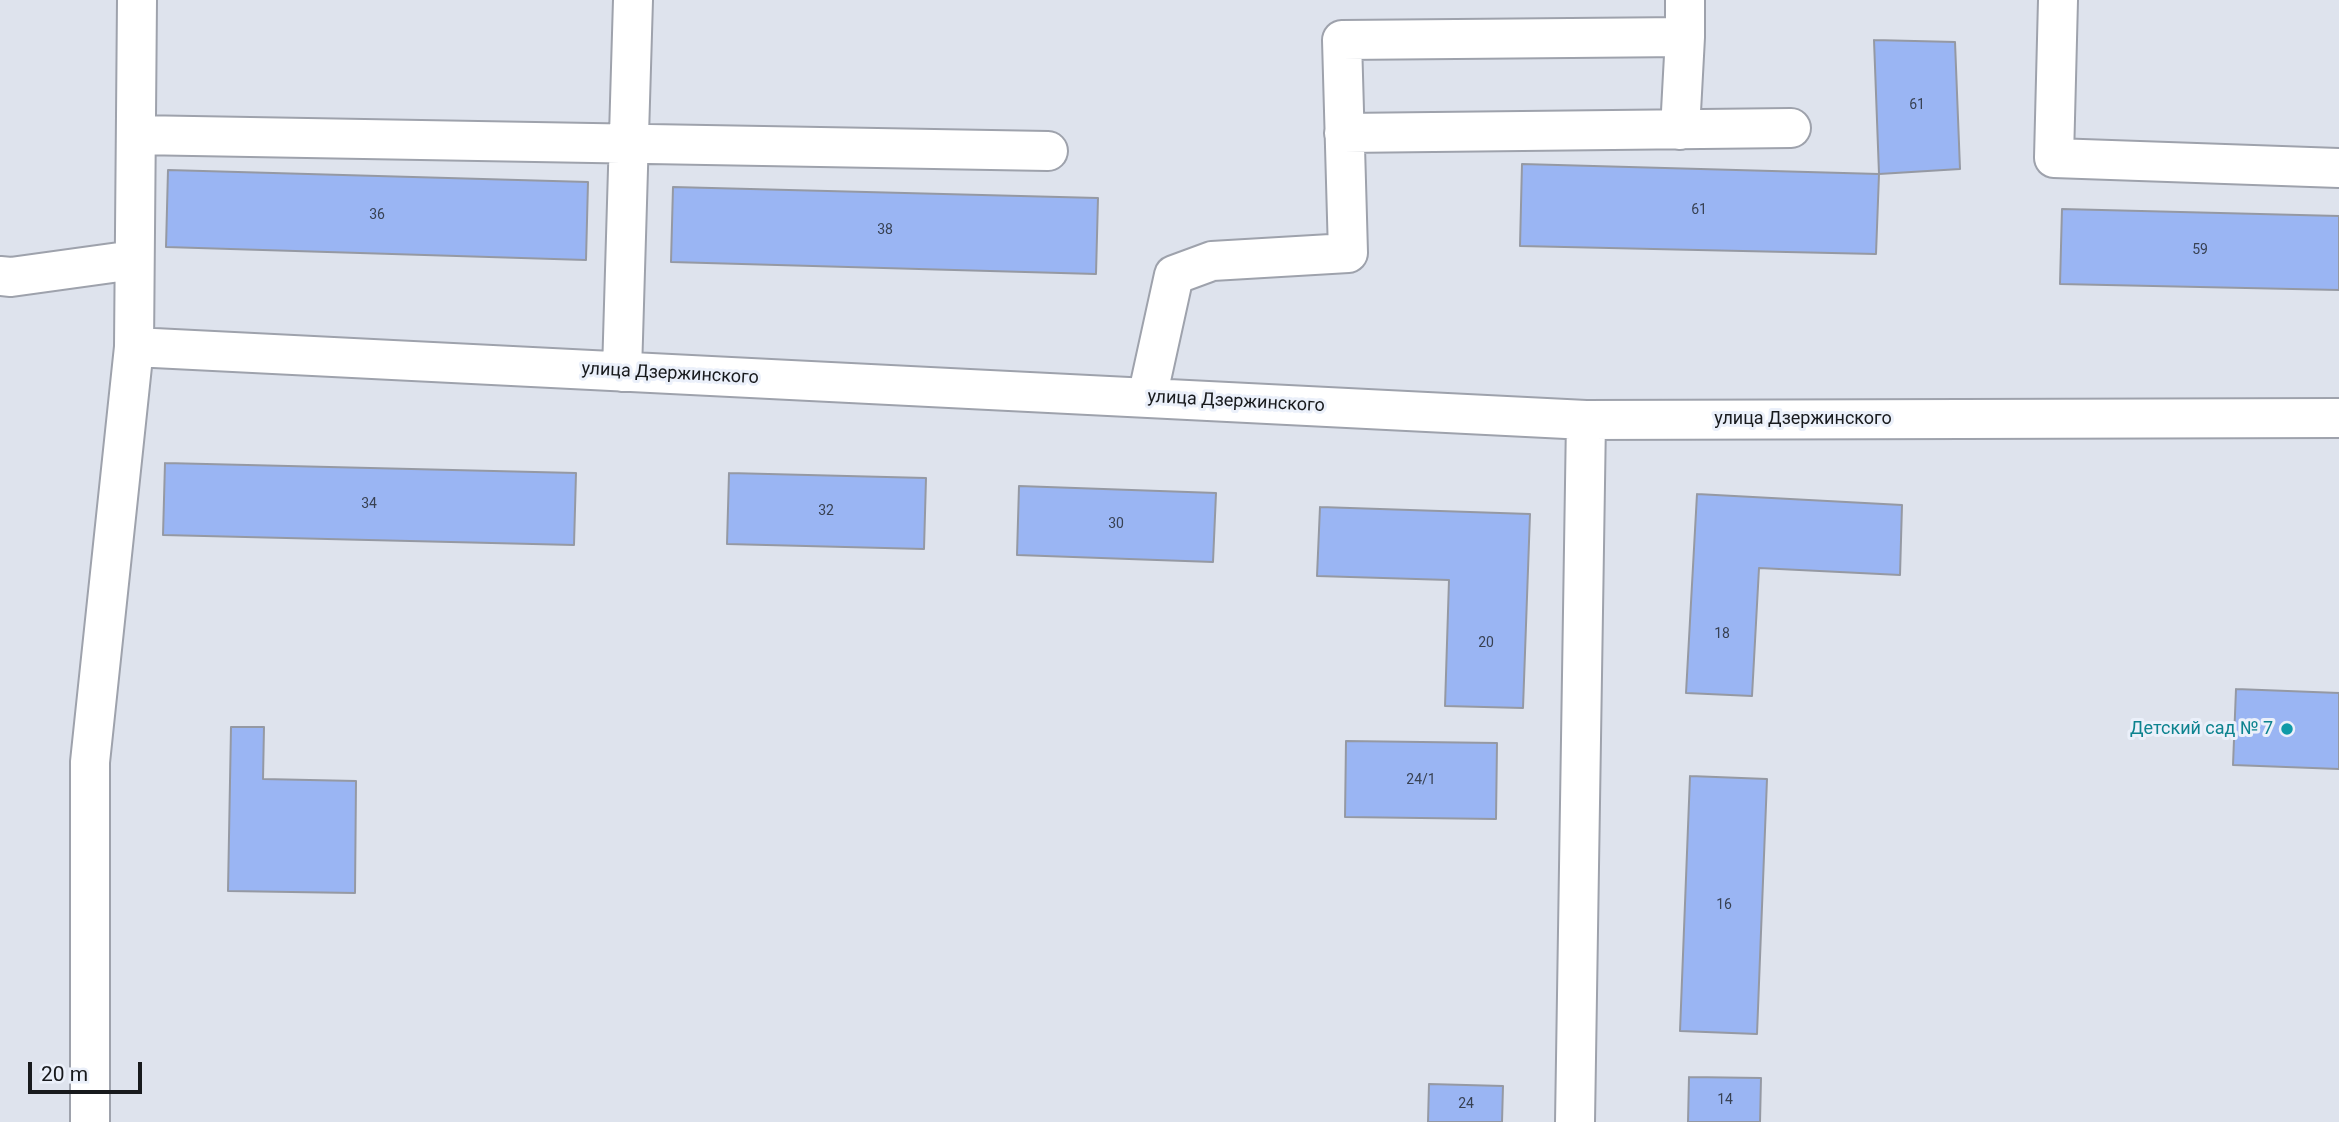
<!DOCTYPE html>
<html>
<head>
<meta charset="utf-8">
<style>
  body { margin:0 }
  #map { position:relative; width:2339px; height:1122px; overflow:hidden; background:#dee3ed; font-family:Roboto,sans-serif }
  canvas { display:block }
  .scale { position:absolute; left:28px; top:1062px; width:114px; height:32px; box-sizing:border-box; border:4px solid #181a1d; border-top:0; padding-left:9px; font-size:21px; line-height:24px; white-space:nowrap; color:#181a1d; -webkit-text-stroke:5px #ebf0fa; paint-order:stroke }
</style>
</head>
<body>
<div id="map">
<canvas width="2339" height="1122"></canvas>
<div class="scale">20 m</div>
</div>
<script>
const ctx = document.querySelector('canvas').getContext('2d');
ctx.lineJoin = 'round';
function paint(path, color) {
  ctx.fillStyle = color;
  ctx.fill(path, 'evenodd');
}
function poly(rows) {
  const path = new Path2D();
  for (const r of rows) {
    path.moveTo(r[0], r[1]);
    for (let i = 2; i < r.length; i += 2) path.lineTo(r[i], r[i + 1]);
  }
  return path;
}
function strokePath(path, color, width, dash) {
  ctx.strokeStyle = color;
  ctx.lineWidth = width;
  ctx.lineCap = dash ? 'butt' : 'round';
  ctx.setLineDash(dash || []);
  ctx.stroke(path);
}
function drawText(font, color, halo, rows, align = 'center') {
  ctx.font = font + ' Roboto,sans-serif';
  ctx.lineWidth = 6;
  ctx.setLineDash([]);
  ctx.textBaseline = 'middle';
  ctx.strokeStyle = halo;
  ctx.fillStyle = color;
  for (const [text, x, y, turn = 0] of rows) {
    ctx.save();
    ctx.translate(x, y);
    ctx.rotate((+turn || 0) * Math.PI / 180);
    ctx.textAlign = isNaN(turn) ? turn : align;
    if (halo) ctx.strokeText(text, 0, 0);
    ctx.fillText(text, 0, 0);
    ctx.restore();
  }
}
const building = poly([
  [1874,40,1955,42,1960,169,1879,174,1874,40],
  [1522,164,1879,174,1876,254,1520,246,1522,164],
  [168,170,588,182,586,260,166,247,168,170],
  [673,187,1098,198,1096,274,671,262,673,187],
  [2062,209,2339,216,2339,290,2060,284,2062,209],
  [165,463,576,473,574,545,163,535,165,463],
  [729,473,926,478,924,549,727,544,729,473],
  [1019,486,1216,493,1213,562,1017,555,1019,486],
  [1697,494,1902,505,1900,575,1759,568,1752,696,1686,693,1697,494],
  [1320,507,1530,514,1523,708,1445,706,1449,580,1317,576,1320,507],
  [2236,689,2339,693,2339,769,2233,765,2236,689],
  [231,727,264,727,263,779,356,781,355,893,228,891,231,727],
  [1346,741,1497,743,1496,819,1345,817,1346,741],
  [1690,776,1767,779,1757,1034,1680,1031,1690,776],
  [1689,1077,1761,1078,1760,1122,1688,1122,1689,1077],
  [1429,1084,1503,1086,1502,1122,1428,1122,1429,1084]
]);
const minor = poly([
  [2058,0,2054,158,2339,168],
  [1680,130,1685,37],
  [1344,133,1791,128],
  [136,135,1048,151],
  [0,276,11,277,134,260],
  [134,347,1586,420,2339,418],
  [622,372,633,0],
  [1147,398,1174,275,1212,261,1348,253,1342,40,1685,37,1685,0],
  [90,1122,90,762,134,347,137,0],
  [1575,1122,1586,420]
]);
const markers = [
  [2287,729,7,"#0f9aa8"]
];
const numberNames = [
  ["61",1917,105],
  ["61",1699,210],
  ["36",377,215],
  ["38",885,230],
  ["59",2200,250],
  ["34",369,504],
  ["32",826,511],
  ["30",1116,524],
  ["18",1722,634],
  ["20",1486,643],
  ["24/1",1421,780],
  ["16",1724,905],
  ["14",1725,1100],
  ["24",1466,1104]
];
const streetNames = [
  ["улица Дзержинского",670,374,3],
  ["улица Дзержинского",1236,402,3],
  ["улица Дзержинского",1803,419]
];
const cultureNames = [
  ["Детский сад № 7",2273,729]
];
paint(building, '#9ab5f3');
strokePath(building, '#9599a3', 2);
strokePath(minor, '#9ea2ac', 42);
strokePath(minor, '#fff', 38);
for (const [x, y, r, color] of markers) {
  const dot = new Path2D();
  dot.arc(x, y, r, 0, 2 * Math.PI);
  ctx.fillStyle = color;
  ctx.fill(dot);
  strokePath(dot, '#ebf0fa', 2.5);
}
drawText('14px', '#384152', null, numberNames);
drawText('18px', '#181a1d', '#ebf0fa', streetNames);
drawText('18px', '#0d838f', '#ebf0fa', cultureNames, 'right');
</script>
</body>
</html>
